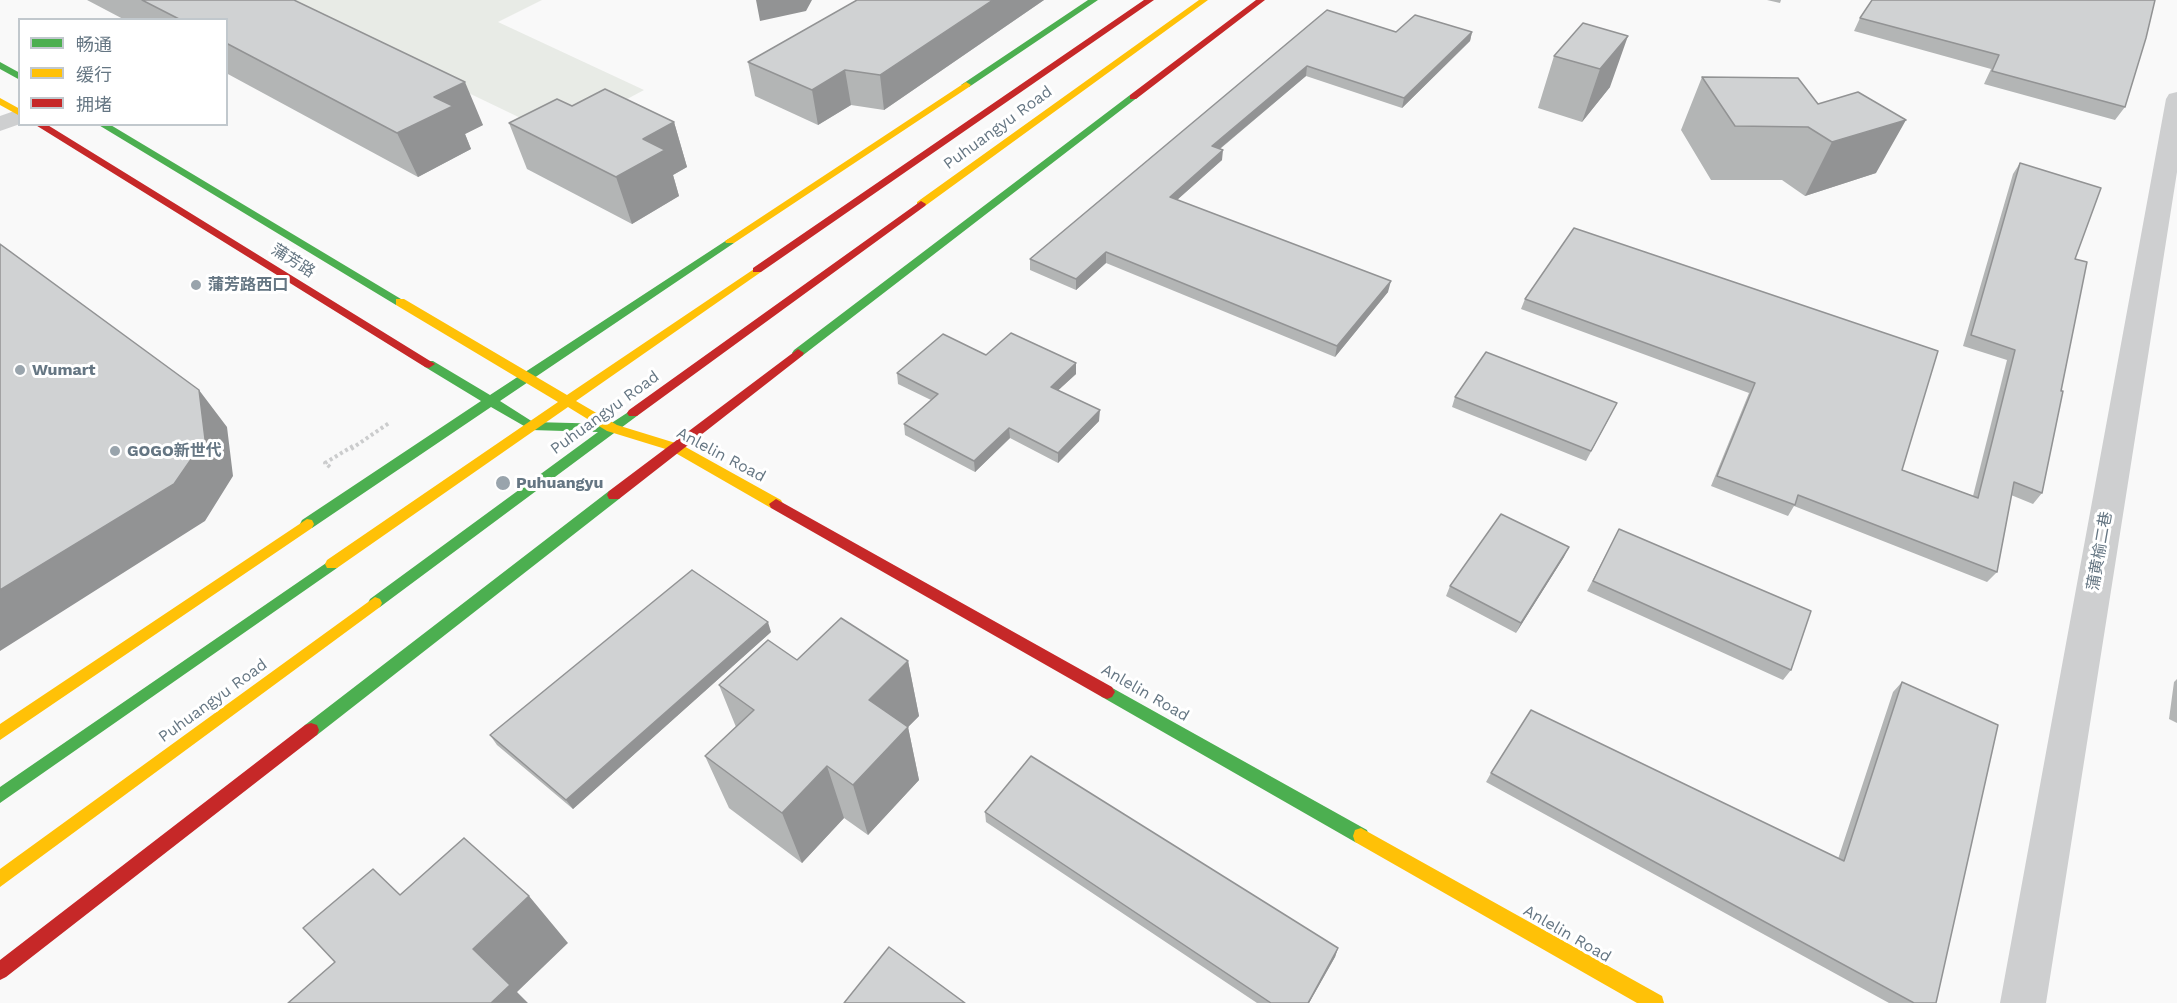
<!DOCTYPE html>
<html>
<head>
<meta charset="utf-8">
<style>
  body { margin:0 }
  #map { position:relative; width:2177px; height:1003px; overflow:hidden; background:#f9f9f9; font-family:"Work Sans","Noto Sans SC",sans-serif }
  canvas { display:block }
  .legend { position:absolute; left:18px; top:18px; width:210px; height:108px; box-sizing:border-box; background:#fff; border:2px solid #c1c8cd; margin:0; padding:8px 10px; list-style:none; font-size:18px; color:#657683 }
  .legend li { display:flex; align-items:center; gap:12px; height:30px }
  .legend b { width:30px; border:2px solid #c1c8cd }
</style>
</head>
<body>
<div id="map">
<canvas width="2177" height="1003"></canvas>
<ul class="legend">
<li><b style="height:8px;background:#4caf50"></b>畅通</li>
<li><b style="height:8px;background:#ffc107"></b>缓行</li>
<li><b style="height:8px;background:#c62828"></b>拥堵</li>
</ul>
</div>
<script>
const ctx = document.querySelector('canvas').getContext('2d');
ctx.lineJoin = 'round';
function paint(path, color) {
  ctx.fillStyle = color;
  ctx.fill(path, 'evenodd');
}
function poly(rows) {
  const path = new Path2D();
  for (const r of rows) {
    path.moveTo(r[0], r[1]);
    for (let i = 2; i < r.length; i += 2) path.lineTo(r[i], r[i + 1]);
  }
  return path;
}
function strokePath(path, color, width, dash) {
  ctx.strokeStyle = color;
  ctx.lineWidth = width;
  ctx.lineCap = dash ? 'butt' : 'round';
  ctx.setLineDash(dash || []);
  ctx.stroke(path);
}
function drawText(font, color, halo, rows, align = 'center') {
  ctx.font = font + ' "Work Sans","Noto Sans SC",sans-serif';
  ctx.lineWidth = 6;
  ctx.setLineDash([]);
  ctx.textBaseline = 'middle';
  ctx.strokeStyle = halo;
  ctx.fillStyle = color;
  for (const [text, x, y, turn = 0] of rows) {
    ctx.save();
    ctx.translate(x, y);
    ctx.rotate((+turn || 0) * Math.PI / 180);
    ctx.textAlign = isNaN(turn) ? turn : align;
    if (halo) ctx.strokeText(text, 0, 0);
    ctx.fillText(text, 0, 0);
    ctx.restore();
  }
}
const green = poly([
  [275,0,542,0,498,22,644,90,558,136]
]);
const path = poly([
  [351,449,389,423],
  [330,467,325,463,353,446]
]);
const street = poly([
  [2177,92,2177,172,2046,1003,2000,1003,2166,99,2169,94,2177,92],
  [20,109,20,124,0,131,0,116,20,109]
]);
const fast = poly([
  [1088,0,1098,0,969,87,961,85,1088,0],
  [0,62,20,73,20,80,0,69,0,62],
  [1130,95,1138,97,802,356,794,356,792,353,794,350,1130,95],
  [97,124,109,124,406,302,404,305,396,305,97,124],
  [730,238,734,239,734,243,500,401,533,422,610,424,633,409,637,410,639,413,637,416,380,607,375,609,370,607,368,603,370,599,598,432,531,430,491,407,312,528,302,528,300,524,302,520,481,401,425,367,423,364,425,361,433,361,490,395,730,238],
  [614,490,619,491,621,495,619,499,317,735,311,737,305,735,303,730,305,725,609,491,614,490],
  [332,559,337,560,339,564,337,568,0,803,0,787,332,559],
  [1107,685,1367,830,1369,836,1367,842,1361,844,1355,842,1102,697,1099,692,1102,687,1107,685]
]);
const slow = poly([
  [1199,0,1208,0,925,206,917,206,917,202,1199,0],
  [966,82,971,85,969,87,734,243,726,243,725,241,966,82],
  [0,98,20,109,20,116,0,105,0,98],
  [757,267,761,268,761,272,576,401,617,425,682,445,781,500,783,504,781,508,771,508,672,451,607,431,568,407,337,568,327,568,325,564,327,560,558,402,396,305,396,299,404,299,567,395,757,267],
  [307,519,312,520,314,524,312,528,0,740,0,724,307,519],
  [375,597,380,599,382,603,380,607,0,887,0,869,375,597],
  [1361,828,1662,996,1664,1003,1637,1003,1355,842,1353,836,1355,830,1361,828]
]);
const jam = poly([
  [1144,0,1154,0,761,272,753,272,753,268,1144,0],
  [1256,0,1265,0,1136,99,1130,99,1130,95,1256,0],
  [34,124,46,124,435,364,429,368,425,367,34,124],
  [921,201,926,204,925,206,637,416,629,416,627,413,629,410,921,201],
  [798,349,804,353,802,356,619,499,609,499,607,495,609,491,798,349],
  [776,499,1112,687,1115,692,1112,697,1107,699,1102,697,771,508,769,504,776,499],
  [311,723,317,725,319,730,317,735,6,977,0,980,0,960,305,725,311,723]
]);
const wall = poly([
  [87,0,294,0,483,125,465,134,471,149,418,177,226,73,226,20,125,20],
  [857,0,1044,0,884,110,851,105,818,125,755,96,748,62],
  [1767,0,1781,0,1780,3],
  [1872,0,2125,107,2115,120,1984,84,1991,69,1854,31,1860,18],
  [1327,10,1396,32,1472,32,1470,41,1402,108,1306,76,1220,149,1222,160,1177,200,1388,292,1335,357,1106,263,1076,290,1030,270,1030,259],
  [1583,23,1610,87,1582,122,1538,108,1554,56],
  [1702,77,1818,104,1876,173,1805,196,1782,180,1711,180,1681,130],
  [572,106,674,122,687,167,673,175,679,196,632,224,527,169,509,123],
  [2020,163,2075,259,2061,391,2042,493,2033,504,2011,495,1997,572,1987,582,1794,506,1788,516,1711,486,1749,393,1521,309,1525,299,1938,351,1902,470,1973,496,2007,360,1963,346,2013,174],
  [986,355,1076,363,1076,374,1058,390,1099,421,1058,463,1010,438,975,472,905,435,904,424,931,400,898,384,897,373],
  [1455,397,1612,413,1586,461,1452,407],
  [1619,529,1791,670,1783,680,1587,591],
  [1564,557,1516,633,1446,596,1450,586],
  [771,632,573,809,497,745,490,735],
  [797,660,908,661,919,716,908,727,919,780,868,835,844,818,802,863,729,808,705,756,736,727,719,685],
  [2177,679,2177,723,2169,719,2174,682],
  [1902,682,1936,1003,1889,1003,1486,782,1491,773,1838,859,1893,692],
  [985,812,1338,948,1335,957,1309,1003,1257,1003,986,822]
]);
const shadedWall = poly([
  [756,0,812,0,806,11,760,21],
  [993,0,1044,0,884,110,880,75],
  [1472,32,1470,41,1402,108,1404,98],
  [1628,36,1610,87,1582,122,1600,69],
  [1307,66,1306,76,1211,156,1212,146],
  [845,70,851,105,818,125,812,90],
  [465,82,483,125,465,134,471,149,418,177,397,133,434,97],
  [1906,120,1876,173,1805,196,1832,142],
  [674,122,687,167,673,175,679,196,632,224,616,177,643,139],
  [1223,150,1222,160,1169,207,1170,197],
  [1106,252,1106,263,1076,290,1076,279],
  [1391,281,1388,292,1335,357,1337,346],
  [1076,363,1076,374,1051,397,1051,387],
  [199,390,227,427,233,476,205,521,0,651,0,590],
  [1100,410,1099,421,1058,463,1058,453],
  [1009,428,1010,438,975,472,974,461],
  [1569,547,1564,557,1516,633,1521,623],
  [768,622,771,632,573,809,566,800],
  [908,661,919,716,908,727,919,780,868,835,853,785,869,700],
  [827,766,844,818,802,863,782,813],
  [529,896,568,943,517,992,528,1003,491,1003,473,949],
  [1338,948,1335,957,1309,1003,1308,1003]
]);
const building = poly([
  [142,0,294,0,465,82,434,97,453,106,397,133,226,43,226,20,181,20,142,0],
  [857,0,993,0,880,75,845,70,812,90,748,62,857,0],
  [1872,0,2155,0,2146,38,2125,107,1992,71,1999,55,1860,18,1872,0],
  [1327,10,1396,32,1415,15,1472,32,1404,98,1307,66,1212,146,1223,150,1170,197,1391,281,1337,346,1106,252,1076,279,1030,259,1327,10],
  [1583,23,1628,36,1600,69,1554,56,1583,23],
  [1702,77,1798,78,1818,104,1858,92,1906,120,1832,142,1808,127,1735,126,1702,77],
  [605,89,674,122,643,139,665,150,616,177,509,123,557,99,572,106,605,89],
  [2020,163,2101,188,2075,259,2087,262,2061,391,2063,391,2042,493,2014,482,1997,572,1798,495,1795,505,1717,476,1755,383,1525,299,1574,228,1938,351,1902,470,1978,498,2015,350,1971,335,2020,163],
  [0,244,199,390,205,439,174,484,0,590,0,244],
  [1011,333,1076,363,1051,387,1100,410,1058,453,1009,428,974,461,904,424,938,394,897,373,943,334,986,355,1011,333],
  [1486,352,1617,403,1591,451,1455,397,1486,352],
  [1501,514,1569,547,1521,623,1450,586,1501,514],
  [1619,529,1811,611,1791,670,1593,581,1619,529],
  [692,570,768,622,566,800,490,735,692,570],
  [841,618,908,661,869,700,908,727,853,785,827,766,782,813,705,756,754,710,719,685,768,640,797,660,841,618],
  [1902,682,1998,725,1936,1003,1914,1003,1491,773,1531,710,1844,861,1902,682],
  [1031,756,1338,948,1308,1003,1271,1003,985,812,1031,756],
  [464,838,529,896,473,949,510,985,491,1003,288,1003,335,962,303,928,373,869,400,895,464,838],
  [889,947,965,1003,844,1003,889,947]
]);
const markers = [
  [196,285,6,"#99a4ac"],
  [20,370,6,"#99a4ac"],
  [115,451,6,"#99a4ac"],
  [503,483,8,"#99a4ac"]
];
const streetNames = [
  ["Puhuangyu Road",998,128,-36],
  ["蒲芳路",293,261,32],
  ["Puhuangyu Road",605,413,-36],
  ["Anlelin Road",721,455,28],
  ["蒲黄榆二巷",2100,551,-80],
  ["Anlelin Road",1145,693,30],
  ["Puhuangyu Road",213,701,-36],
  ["Anlelin Road",1567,934,30]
];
const poiNames = [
  ["蒲芳路西口",208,285],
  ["Wumart",32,370],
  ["GOGO新世代",127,451],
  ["Puhuangyu",516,483]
];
paint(green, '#e8ebe6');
strokePath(path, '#cbcccd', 4, [3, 3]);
paint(street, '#cecfd0');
paint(fast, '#4caf50');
paint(slow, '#ffc107');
paint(jam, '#c62828');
paint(wall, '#b3b5b5');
paint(shadedWall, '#929394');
paint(building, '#d0d2d3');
strokePath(building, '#929394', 1.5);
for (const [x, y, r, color] of markers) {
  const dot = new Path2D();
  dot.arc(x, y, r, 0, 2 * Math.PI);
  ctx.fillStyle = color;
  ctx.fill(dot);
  strokePath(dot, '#fff', 2);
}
drawText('16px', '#657683', '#fff', streetNames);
drawText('bold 16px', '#657683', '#fff', poiNames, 'left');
</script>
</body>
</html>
